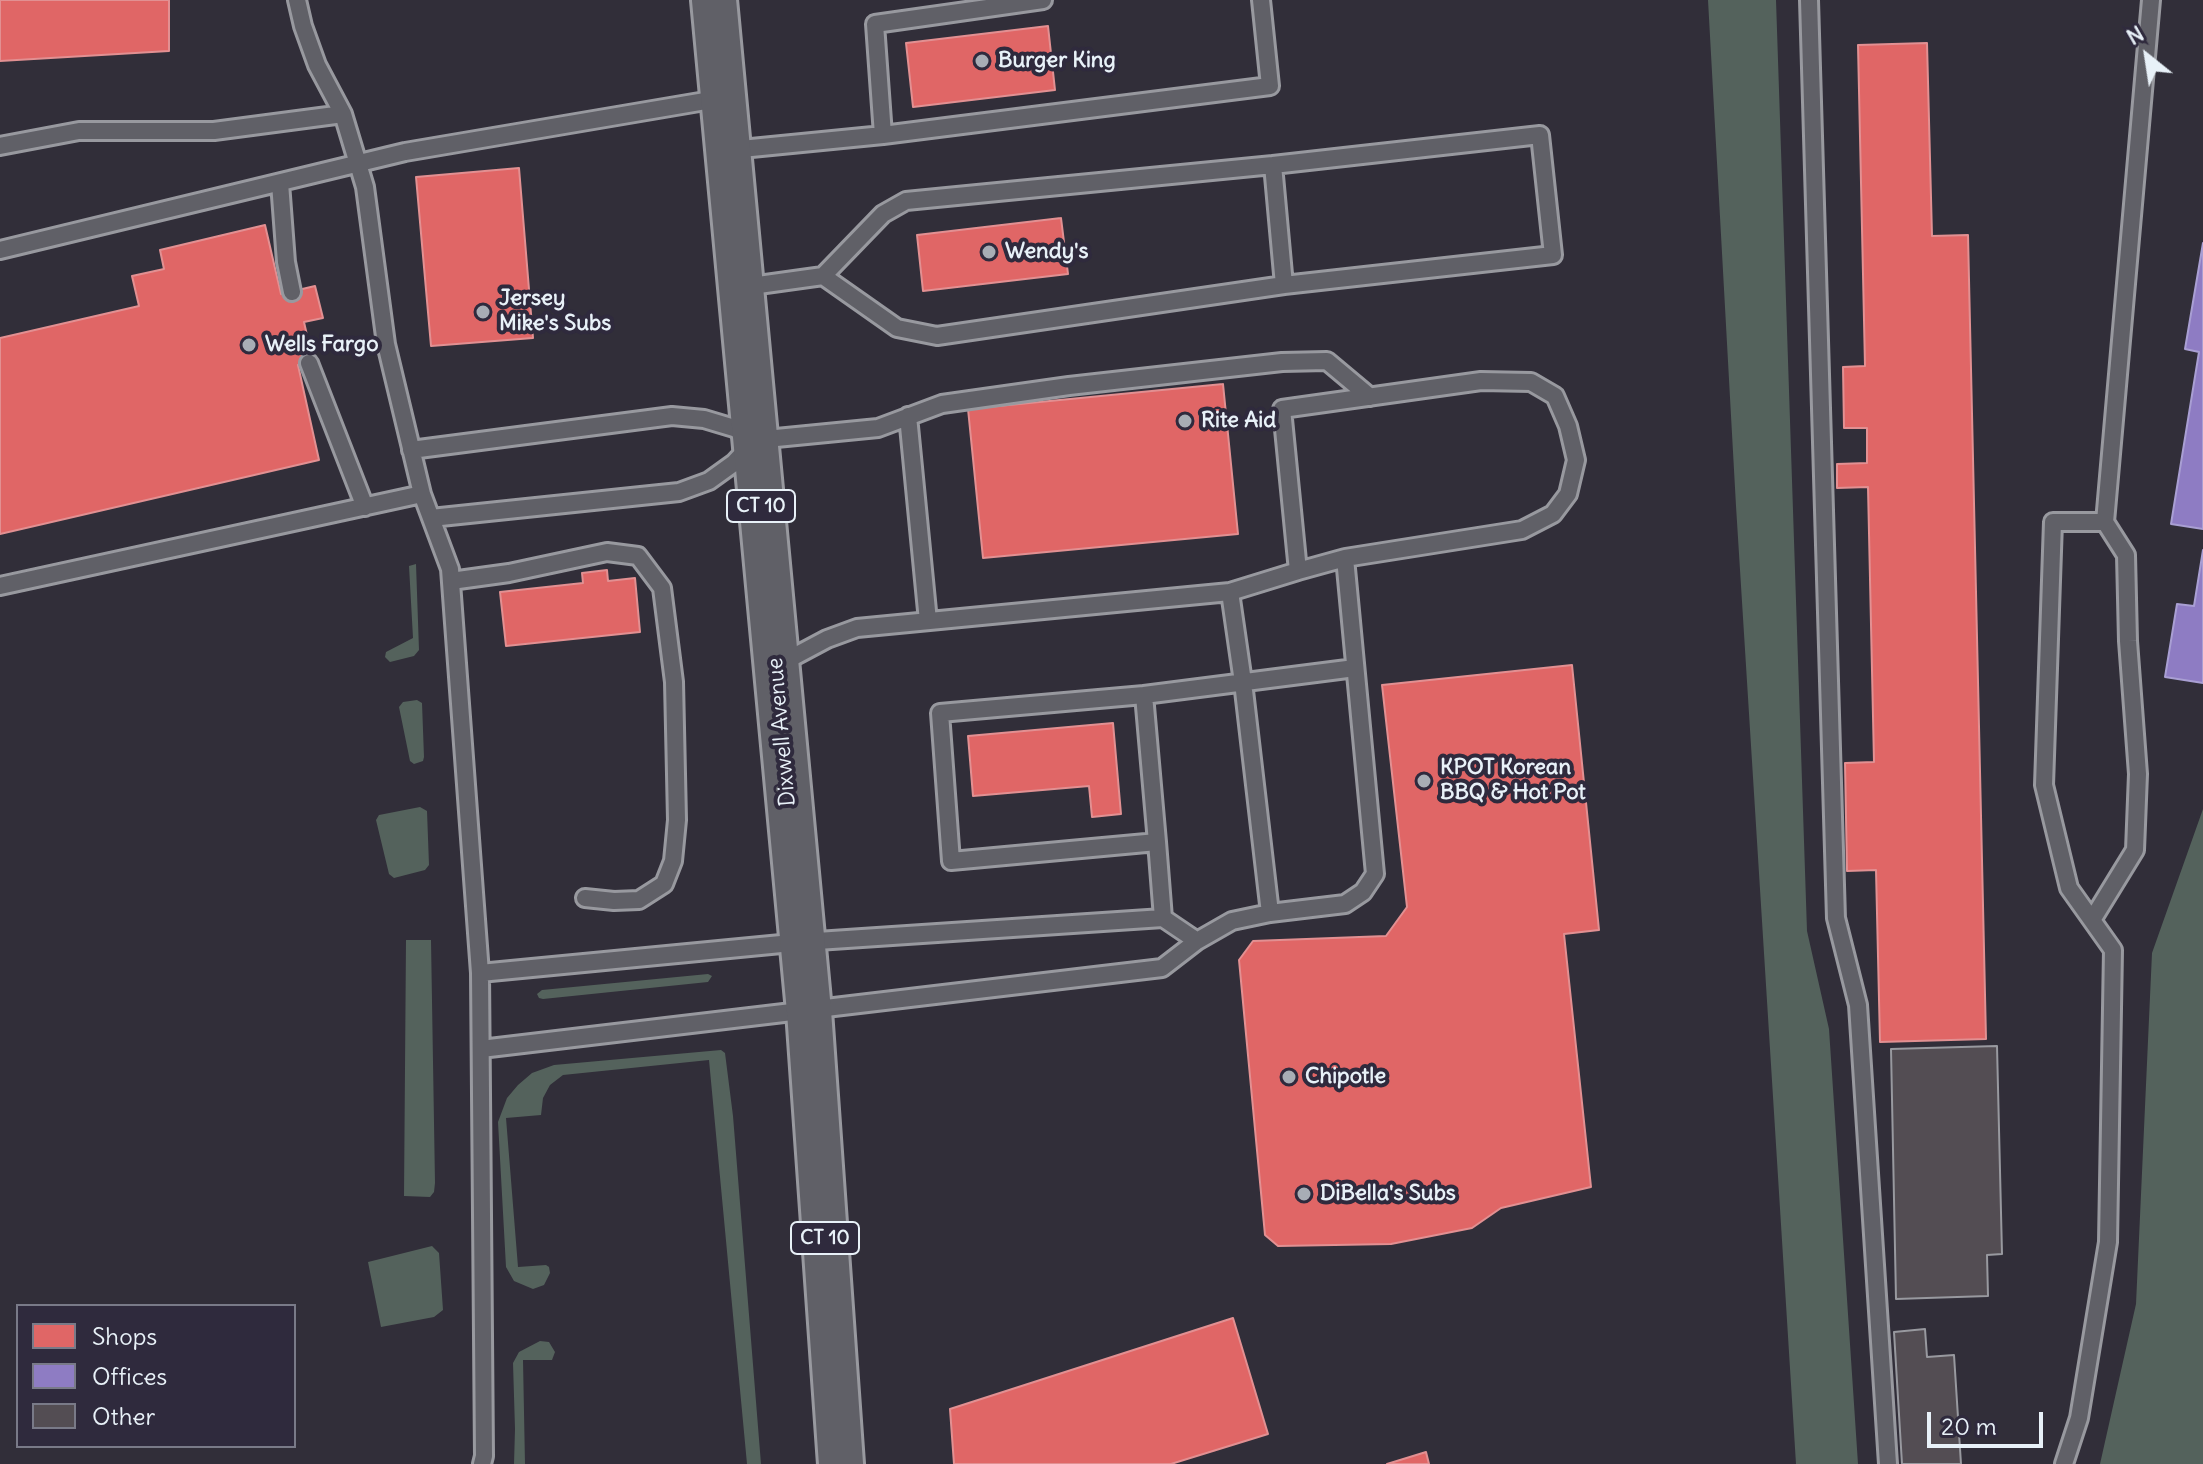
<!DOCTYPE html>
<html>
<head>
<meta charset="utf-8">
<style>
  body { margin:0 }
  #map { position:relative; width:2203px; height:1464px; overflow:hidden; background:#312e39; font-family:Delius,sans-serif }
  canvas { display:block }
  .legend { position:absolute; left:16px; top:1304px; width:280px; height:144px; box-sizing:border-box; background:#2f2a3d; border:2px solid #797a88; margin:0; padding:10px 14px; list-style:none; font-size:24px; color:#e8f1f8 }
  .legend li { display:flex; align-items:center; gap:16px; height:40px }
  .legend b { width:40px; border:2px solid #797a88 }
  .north { position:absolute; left:2107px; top:16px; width:80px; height:80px; -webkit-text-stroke:6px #2f2a3d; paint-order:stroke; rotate:330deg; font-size:22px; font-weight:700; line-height:32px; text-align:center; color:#e8f1f8 }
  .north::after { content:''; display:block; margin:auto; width:28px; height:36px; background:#e8f1f8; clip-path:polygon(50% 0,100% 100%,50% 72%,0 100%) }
  .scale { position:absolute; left:1927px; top:1412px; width:116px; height:36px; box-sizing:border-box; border:4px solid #e8f1f8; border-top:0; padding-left:10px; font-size:24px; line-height:28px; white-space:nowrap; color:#e8f1f8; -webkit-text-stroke:6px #2f2a3d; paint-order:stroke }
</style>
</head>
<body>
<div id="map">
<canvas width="2203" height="1464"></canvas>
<ul class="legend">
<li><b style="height:22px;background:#e06666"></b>Shops</li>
<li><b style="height:22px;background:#8e7cc3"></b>Offices</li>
<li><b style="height:22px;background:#534d53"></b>Other</li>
</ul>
<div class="north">N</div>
<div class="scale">20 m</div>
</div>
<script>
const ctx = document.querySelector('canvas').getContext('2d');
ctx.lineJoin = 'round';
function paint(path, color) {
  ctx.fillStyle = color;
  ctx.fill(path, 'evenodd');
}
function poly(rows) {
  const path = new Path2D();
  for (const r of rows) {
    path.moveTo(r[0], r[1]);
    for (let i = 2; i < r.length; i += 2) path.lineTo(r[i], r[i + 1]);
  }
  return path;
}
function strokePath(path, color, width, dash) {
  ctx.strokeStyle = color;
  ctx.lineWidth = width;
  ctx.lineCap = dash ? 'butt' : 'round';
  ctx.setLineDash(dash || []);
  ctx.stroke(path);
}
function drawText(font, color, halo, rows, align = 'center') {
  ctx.font = font + ' Delius,sans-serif';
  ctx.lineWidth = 8;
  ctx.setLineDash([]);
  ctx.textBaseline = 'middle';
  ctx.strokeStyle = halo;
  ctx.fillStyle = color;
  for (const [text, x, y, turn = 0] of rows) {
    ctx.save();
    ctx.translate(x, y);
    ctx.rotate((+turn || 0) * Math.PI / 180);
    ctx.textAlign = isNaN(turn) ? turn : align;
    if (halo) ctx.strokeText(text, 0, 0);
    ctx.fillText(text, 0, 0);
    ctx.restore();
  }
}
const green = poly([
  [1708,0,1776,0,1807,931,1829,1029,1858,1464,1796,1464,1736,506],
  [416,564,419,650,414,656,390,662,385,657,386,652,413,638,409,566],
  [417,700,422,703,424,757,423,761,414,764,410,761,399,707,403,702],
  [420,807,427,811,429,865,425,870,394,878,389,874,376,820,379,815],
  [2203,809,2203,1464,2100,1464,2136,1304,2152,953],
  [406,940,431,940,435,1183,434,1192,430,1197,404,1196],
  [708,974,712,976,708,982,543,999,539,998,537,994,542,990],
  [721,1050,725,1053,733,1116,761,1464,747,1464,709,1060,563,1075,550,1085,543,1098,541,1115,506,1118,518,1267,546,1265,549,1267,550,1273,544,1285,533,1289,514,1281,506,1267,498,1122,507,1098,518,1085,532,1073,554,1065],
  [432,1246,439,1253,443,1310,434,1317,381,1327,368,1262],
  [540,1341,549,1342,555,1352,552,1360,523,1360,525,1464,514,1464,515,1429,513,1363,519,1352]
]);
const shops = poly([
  [0,0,169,0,169,51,0,61,0,0],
  [1048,26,1055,90,913,107,906,43,1048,26],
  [1927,43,1932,236,1968,235,1986,1039,1880,1042,1876,870,1847,871,1845,763,1874,762,1868,487,1837,488,1837,464,1867,463,1867,428,1844,428,1843,367,1865,366,1858,45,1927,43],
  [519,168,533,338,431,346,416,177,519,168],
  [1061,218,1068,274,923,291,917,235,1061,218],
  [265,225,281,294,315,286,323,318,304,322,313,362,298,365,319,460,0,534,0,338,139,306,132,276,164,269,160,250,265,225],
  [1223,384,1238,534,983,558,968,409,1223,384],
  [607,570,608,581,635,578,640,632,506,646,500,592,583,583,582,573,607,570],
  [1572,665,1599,930,1564,934,1591,1187,1501,1208,1472,1228,1391,1244,1278,1246,1265,1235,1239,960,1253,941,1386,936,1407,907,1382,685,1572,665],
  [1113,723,1121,814,1092,817,1089,786,973,796,968,736,1113,723],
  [1233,1318,1268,1434,1171,1464,954,1464,950,1409,1233,1318],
  [1426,1452,1429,1464,1387,1464,1426,1452]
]);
const offices = poly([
  [2203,243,2203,529,2171,524,2199,352,2185,349,2203,243],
  [2203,550,2203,683,2165,677,2177,604,2194,606,2203,550]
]);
const building = poly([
  [1997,1046,2002,1254,1987,1255,1988,1296,1896,1299,1891,1049,1997,1046],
  [1925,1329,1927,1357,1954,1355,1961,1464,1902,1464,1894,1332,1925,1329]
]);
const service = poly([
  [297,0,303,26,317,65,343,114,365,187,386,344,422,494,450,569,480,973,484,1456,482,1464],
  [1809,0,1836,918,1858,1005,1888,1464],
  [883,135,875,24,1043,0],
  [0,146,79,131,214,131,343,114],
  [731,150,883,135,1270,86,1261,0],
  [280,183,286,262,292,292],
  [0,250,405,152,723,98],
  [823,276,897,328,937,336,1284,285,1553,255,1540,135,1273,165],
  [744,287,823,276,883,214,906,201,1273,165,1284,285],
  [309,363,365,507],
  [908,416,928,621],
  [411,450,672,416,704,419,734,428,756,440,878,428,942,404,1069,386,1282,362,1327,361,1370,397],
  [431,518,679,492,709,481,734,463,749,447],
  [451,581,509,573,607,552,638,556,662,588,674,682,677,820,673,861,664,884,639,900,614,901,585,898],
  [0,586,422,494],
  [1230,592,1243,682,1270,913],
  [780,664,827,639,857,628,1230,592,1298,571],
  [1144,695,1355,668],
  [1157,842,951,861,940,713,1144,695,1157,842,1163,918],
  [2092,920,2135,850,2138,774,2128,641,2126,555,2105,522,2151,0],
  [480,973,802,942,1163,918,1197,941],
  [481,1049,1162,968,1197,941,1232,921,1270,913,1345,904,1363,892,1375,874,1345,558,1522,530,1553,514,1568,494,1576,460,1568,426,1555,396,1531,382,1481,381,1282,409,1298,571,1345,558],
  [2064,1464,2079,1418,2108,1242,2113,950,2069,888,2044,785,2053,522,2105,522]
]);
const primary = poly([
  [714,0,809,1011,841,1464]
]);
const markers = [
  [982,61,8,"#a8adb5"],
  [989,252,8,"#a8adb5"],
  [483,312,8,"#a8adb5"],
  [249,345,8,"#a8adb5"],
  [1185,421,8,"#a8adb5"],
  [1424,781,8,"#a8adb5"],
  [1289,1077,8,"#a8adb5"],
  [1304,1194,8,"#a8adb5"]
];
const shields = [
  [761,506,68],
  [825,1238,68]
];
const shieldNames = [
  ["CT 10",761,506],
  ["CT 10",825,1238]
];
const poiNames = [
  ["Burger King",998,61],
  ["Wendy's",1005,252],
  ["Jersey",499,299],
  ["Mike's Subs",499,324],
  ["Wells Fargo",265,345],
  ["Rite Aid",1201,421],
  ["KPOT Korean",1440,768],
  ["BBQ & Hot Pot",1440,793],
  ["Chipotle",1305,1077],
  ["DiBella's Subs",1320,1194]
];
const streetNames = [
  ["Dixwell Avenue",782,732,-95]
];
paint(green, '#54625c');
paint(shops, '#e06666');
strokePath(shops, '#e29092', 2);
paint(offices, '#8e7cc3');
strokePath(offices, '#a99fd3', 2);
paint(building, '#534d53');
strokePath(building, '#98999f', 2);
strokePath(service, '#98999f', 22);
strokePath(primary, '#98999f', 50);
strokePath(service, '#606067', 16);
strokePath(primary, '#606067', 44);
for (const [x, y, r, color] of markers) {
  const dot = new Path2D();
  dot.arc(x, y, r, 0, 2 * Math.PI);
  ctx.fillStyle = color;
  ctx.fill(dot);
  strokePath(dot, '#2f2a3d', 3);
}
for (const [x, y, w] of shields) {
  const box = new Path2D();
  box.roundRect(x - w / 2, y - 16, w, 32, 6);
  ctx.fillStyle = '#2f2a3d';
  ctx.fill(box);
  strokePath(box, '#e8f1f8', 2);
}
drawText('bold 20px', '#e8f1f8', null, shieldNames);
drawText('bold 22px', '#e8f1f8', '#2f2a3d', poiNames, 'left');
drawText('22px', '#e8f1f8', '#2f2a3d', streetNames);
</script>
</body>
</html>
